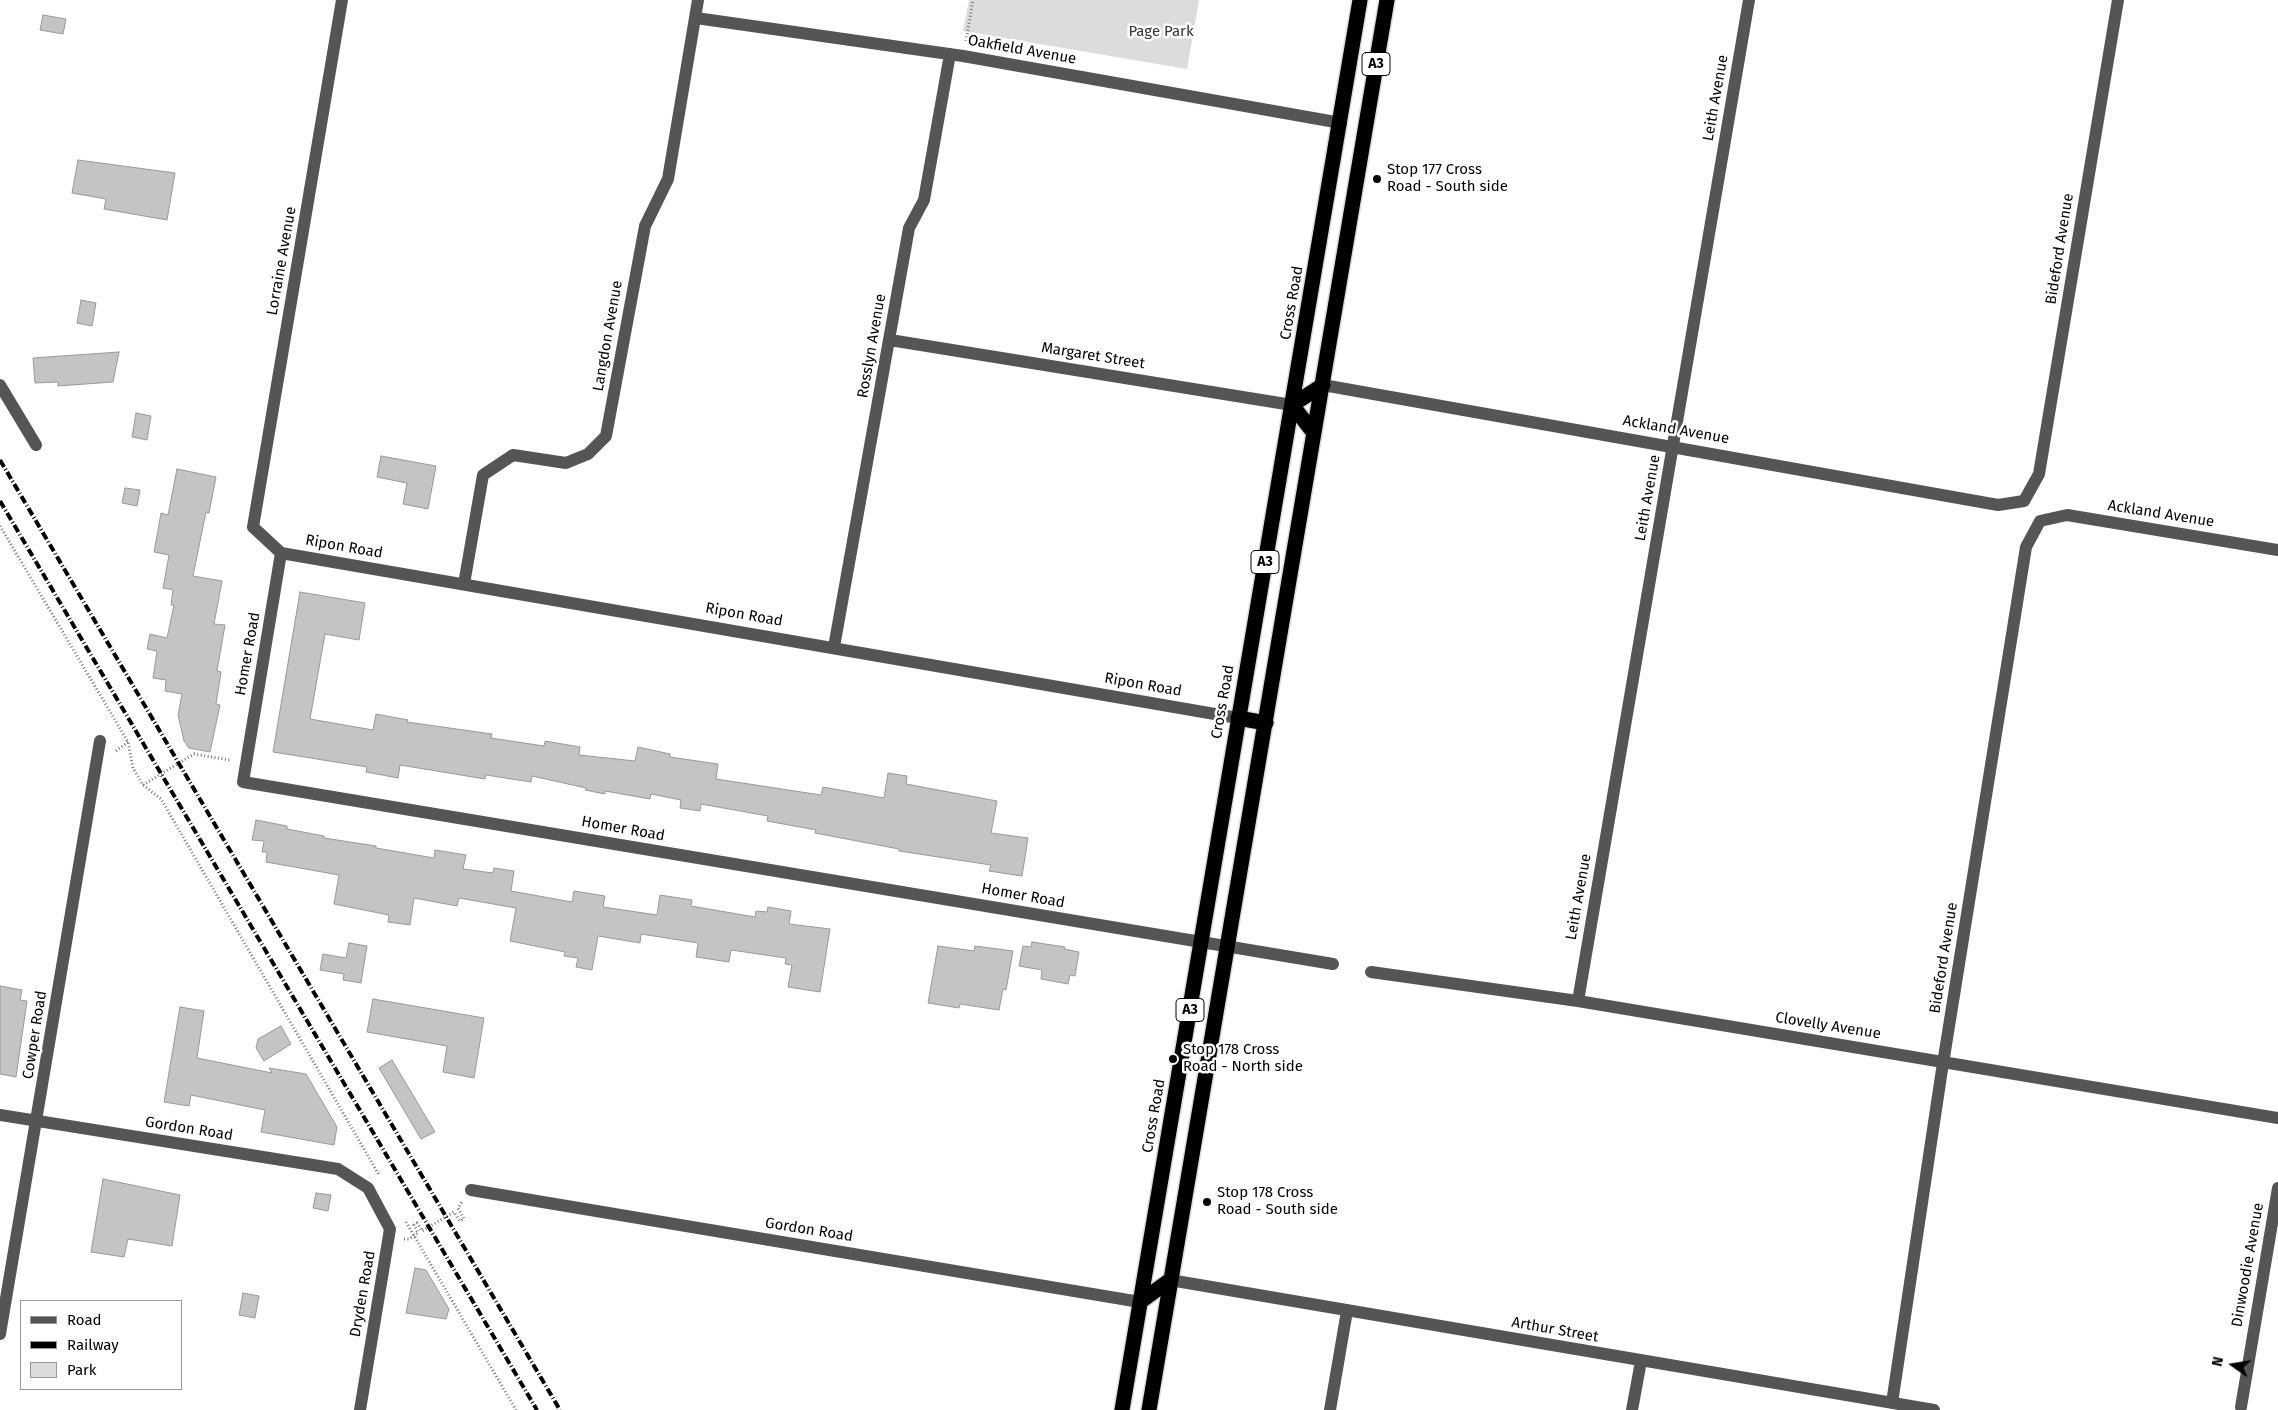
<!DOCTYPE html>
<html>
<head>
<meta charset="utf-8">
<style>
  body { margin:0 }
  #map { position:relative; width:2278px; height:1410px; overflow:hidden; background:#fff; font-family:"Fira Sans",sans-serif }
  canvas { display:block }
  .legend { position:absolute; left:20px; top:1300px; width:162px; height:90px; box-sizing:border-box; background:#fff; border:1px solid #999; margin:0; padding:6px 9px; list-style:none; font-size:15px; color:#000 }
  .legend li { display:flex; align-items:center; gap:10px; height:25px }
  .legend b { width:25px; border:1px solid #999 }
  .north { position:absolute; left:2208px; top:1340px; width:50px; height:50px; -webkit-text-stroke:4px #fff; paint-order:stroke; rotate:283deg; font-size:14px; font-weight:700; line-height:20px; text-align:center; color:#000 }
  .north::after { content:''; display:block; margin:auto; width:18px; height:22px; background:#000; clip-path:polygon(50% 0,100% 100%,50% 72%,0 100%) }
</style>
</head>
<body>
<div id="map">
<canvas width="2278" height="1410"></canvas>
<ul class="legend">
<li><b style="height:6px;background:#555"></b>Road</li>
<li><b style="height:6px;background:#000"></b>Railway</li>
<li><b style="height:14px;background:#dcdcdc"></b>Park</li>
</ul>
<div class="north">N</div>
</div>
<script>
const ctx = document.querySelector('canvas').getContext('2d');
ctx.lineJoin = 'round';
function paint(path, color) {
  ctx.fillStyle = color;
  ctx.fill(path, 'evenodd');
}
function poly(rows) {
  const path = new Path2D();
  for (const r of rows) {
    path.moveTo(r[0], r[1]);
    for (let i = 2; i < r.length; i += 2) path.lineTo(r[i], r[i + 1]);
  }
  return path;
}
function strokePath(path, color, width, dash) {
  ctx.strokeStyle = color;
  ctx.lineWidth = width;
  ctx.lineCap = dash ? 'butt' : 'round';
  ctx.setLineDash(dash || []);
  ctx.stroke(path);
}
function drawText(font, color, halo, rows, align = 'center') {
  ctx.font = font + ' "Fira Sans",sans-serif';
  ctx.lineWidth = 5;
  ctx.setLineDash([]);
  ctx.textBaseline = 'middle';
  ctx.strokeStyle = halo;
  ctx.fillStyle = color;
  for (const [text, x, y, turn = 0] of rows) {
    ctx.save();
    ctx.translate(x, y);
    ctx.rotate((+turn || 0) * Math.PI / 180);
    ctx.textAlign = isNaN(turn) ? turn : align;
    if (halo) ctx.strokeText(text, 0, 0);
    ctx.fillText(text, 0, 0);
    ctx.restore();
  }
}
const green = poly([
  [969,0,1199,0,1187,69,963,31]
]);
const building = poly([
  [43,15,66,19,63,34,40,30,43,15],
  [78,160,175,173,167,220,104,209,106,199,72,193,78,160],
  [81,300,96,303,92,326,77,323,81,300],
  [119,352,113,382,58,386,58,382,35,383,33,358,119,352],
  [136,413,151,416,147,440,132,437,136,413],
  [381,456,436,466,428,509,403,504,407,483,377,477,381,456],
  [177,469,216,477,209,513,206,512,193,576,222,581,214,624,225,625,217,671,221,672,216,704,220,705,210,752,189,748,184,741,178,715,182,694,165,691,166,680,153,678,157,651,147,649,150,634,167,638,174,605,171,605,173,590,163,588,169,555,154,552,161,513,168,515,177,469],
  [125,488,140,490,137,506,122,503,125,488],
  [300,592,365,603,359,640,325,634,310,719,373,730,376,714,408,720,407,722,492,734,491,738,544,746,545,741,580,747,579,755,635,761,638,747,670,754,670,757,718,764,716,779,821,795,823,787,884,798,888,773,907,776,906,784,997,801,991,833,1028,838,1022,876,989,871,991,865,899,851,899,849,815,833,816,830,767,821,768,816,701,804,700,811,680,808,681,800,651,794,650,799,605,791,605,794,585,790,586,788,532,776,531,782,486,775,485,779,400,765,398,778,366,772,367,767,273,752,300,592],
  [256,820,287,826,287,829,324,836,324,838,376,846,376,848,434,858,435,850,466,855,463,869,493,873,494,868,514,871,511,891,572,902,574,891,605,896,603,907,657,915,660,895,692,900,691,906,755,917,756,911,767,912,768,907,791,911,789,924,830,929,820,992,788,987,792,965,785,964,786,958,731,950,729,962,696,957,698,943,641,934,640,943,598,936,592,970,576,967,578,958,564,956,565,952,510,941,516,908,459,898,457,906,414,898,410,925,388,922,389,915,334,904,339,875,266,862,267,852,262,852,264,841,252,840,256,820],
  [1032,942,1065,947,1064,949,1079,952,1075,976,1070,975,1068,984,1041,979,1042,970,1019,966,1023,946,1031,947,1032,942],
  [349,943,367,946,361,983,343,980,344,974,320,970,323,954,346,958,349,943],
  [938,946,974,951,975,946,1013,951,1006,990,1003,989,999,1010,960,1004,959,1008,928,1003,938,946],
  [0,986,22,990,20,1000,27,1001,16,1077,0,1074,0,986],
  [373,999,484,1018,474,1078,443,1072,447,1046,367,1032,373,999],
  [180,1007,204,1011,197,1058,272,1073,269,1068,306,1074,337,1127,334,1145,261,1132,265,1110,191,1095,189,1106,164,1102,180,1007],
  [281,1026,291,1044,264,1061,256,1048,258,1039,281,1026],
  [392,1060,435,1132,421,1139,379,1068,392,1060],
  [103,1179,180,1195,172,1246,128,1239,124,1257,91,1252,103,1179],
  [316,1193,331,1195,328,1211,313,1208,316,1193],
  [415,1268,426,1270,449,1309,446,1319,406,1313,415,1268],
  [243,1293,259,1296,255,1318,239,1315,243,1293]
]);
const path = poly([
  [966,41,973,0],
  [0,526,128,742,133,768,143,785,161,799,379,1175],
  [116,751,128,742],
  [143,785,194,754,230,760],
  [406,1222,516,1410],
  [404,1239,409,1239,418,1233,414,1225,417,1223,422,1231,454,1212,460,1221,464,1219,458,1208,462,1202]
]);
const minor = poly([
  [342,0,253,527,281,553,1238,718],
  [696,18,963,56,1341,123],
  [890,340,1292,405],
  [0,385,36,445],
  [1323,385,1998,505,2024,501,2039,474,2118,0],
  [281,553,243,782,1333,964],
  [464,584,483,475,513,455,566,463,588,454,606,436,645,226,668,179,698,0],
  [834,647,909,228,924,200,950,54],
  [1371,972,1578,1001,2278,1118],
  [1578,1001,1749,0],
  [0,1115,338,1169,368,1188,390,1229,360,1410],
  [471,1190,1140,1302],
  [1170,1280,1934,1410],
  [0,1334,100,741],
  [1892,1403,1941,1076,2026,547,2040,521,2067,515,2278,550],
  [2241,1407,2278,1188],
  [1330,1410,1347,1311],
  [1632,1410,1641,1361]
]);
const highway = poly([
  [1292,405,1323,385],
  [1292,405,1314,433],
  [1238,718,1266,723],
  [1140,1302,1170,1280],
  [1122,1410,1360,0],
  [1149,1410,1387,0]
]);
const rail = poly([
  [0,460,560,1410],
  [0,501,537,1410]
]);
const markers = [
  [1377,179,5,"#000"],
  [1173,1059,5,"#000"],
  [1207,1202,5,"#000"]
];
const shields = [
  [1376,64,28],
  [1265,562,28],
  [1190,1010,28]
];
const shieldNames = [
  ["A3",1376,64],
  ["A3",1265,562],
  ["A3",1190,1010]
];
const parkNames = [
  ["Page Park",1161,32]
];
const streetNames = [
  ["Oakfield Avenue",1022,50,10],
  ["Leith Avenue",1716,98,-80],
  ["Bideford Avenue",2060,249,-81],
  ["Lorraine Avenue",282,261,-80],
  ["Cross Road",1292,303,-80],
  ["Langdon Avenue",608,336,-80],
  ["Rosslyn Avenue",872,346,-80],
  ["Margaret Street",1093,356,9],
  ["Ackland Avenue",1676,430,10],
  ["Leith Avenue",1648,498,-80],
  ["Ackland Avenue",2161,514,9],
  ["Ripon Road",344,547,10],
  ["Ripon Road",744,615,10],
  ["Homer Road",248,654,-80],
  ["Ripon Road",1143,685,10],
  ["Cross Road",1223,702,-80],
  ["Homer Road",623,829,10],
  ["Homer Road",1023,896,10],
  ["Leith Avenue",1579,897,-80],
  ["Bideford Avenue",1944,958,-81],
  ["Clovelly Avenue",1828,1026,9],
  ["Cowper Road",35,1035,-81],
  ["Cross Road",1154,1116,-80],
  ["Gordon Road",189,1129,9],
  ["Gordon Road",809,1230,9],
  ["Dinwoodie Avenue",2248,1265,-80],
  ["Dryden Road",363,1294,-80],
  ["Arthur Street",1555,1330,10]
];
const poiNames = [
  ["Stop 177 Cross",1387,170],
  ["Road - South side",1387,187],
  ["Stop 178 Cross",1183,1050],
  ["Road - North side",1183,1067],
  ["Stop 178 Cross",1217,1193],
  ["Road - South side",1217,1210]
];
paint(green, '#dcdcdc');
paint(building, '#c4c4c4');
strokePath(building, '#999', 1);
strokePath(highway, '#dbdbdb', 18);
strokePath(path, '#777', 3, [1, 2.5]);
strokePath(minor, '#555', 12);
strokePath(highway, '#000', 15);
strokePath(rail, '#000', 4, [8, 2.5, 1, 2.5]);
for (const [x, y, r, color] of markers) {
  const dot = new Path2D();
  dot.arc(x, y, r, 0, 2 * Math.PI);
  ctx.fillStyle = color;
  ctx.fill(dot);
  strokePath(dot, '#fff', 2);
}
for (const [x, y, w] of shields) {
  const box = new Path2D();
  box.roundRect(x - w / 2, y - 11.5, w, 23, 4);
  ctx.fillStyle = '#fff';
  ctx.fill(box);
  strokePath(box, '#000', 1);
}
drawText('bold 14px', '#000', null, shieldNames);
drawText('15px', '#333', '#fff', parkNames);
drawText('15px', '#000', '#fff', streetNames);
drawText('15px', '#000', '#fff', poiNames, 'left');
</script>
</body>
</html>
